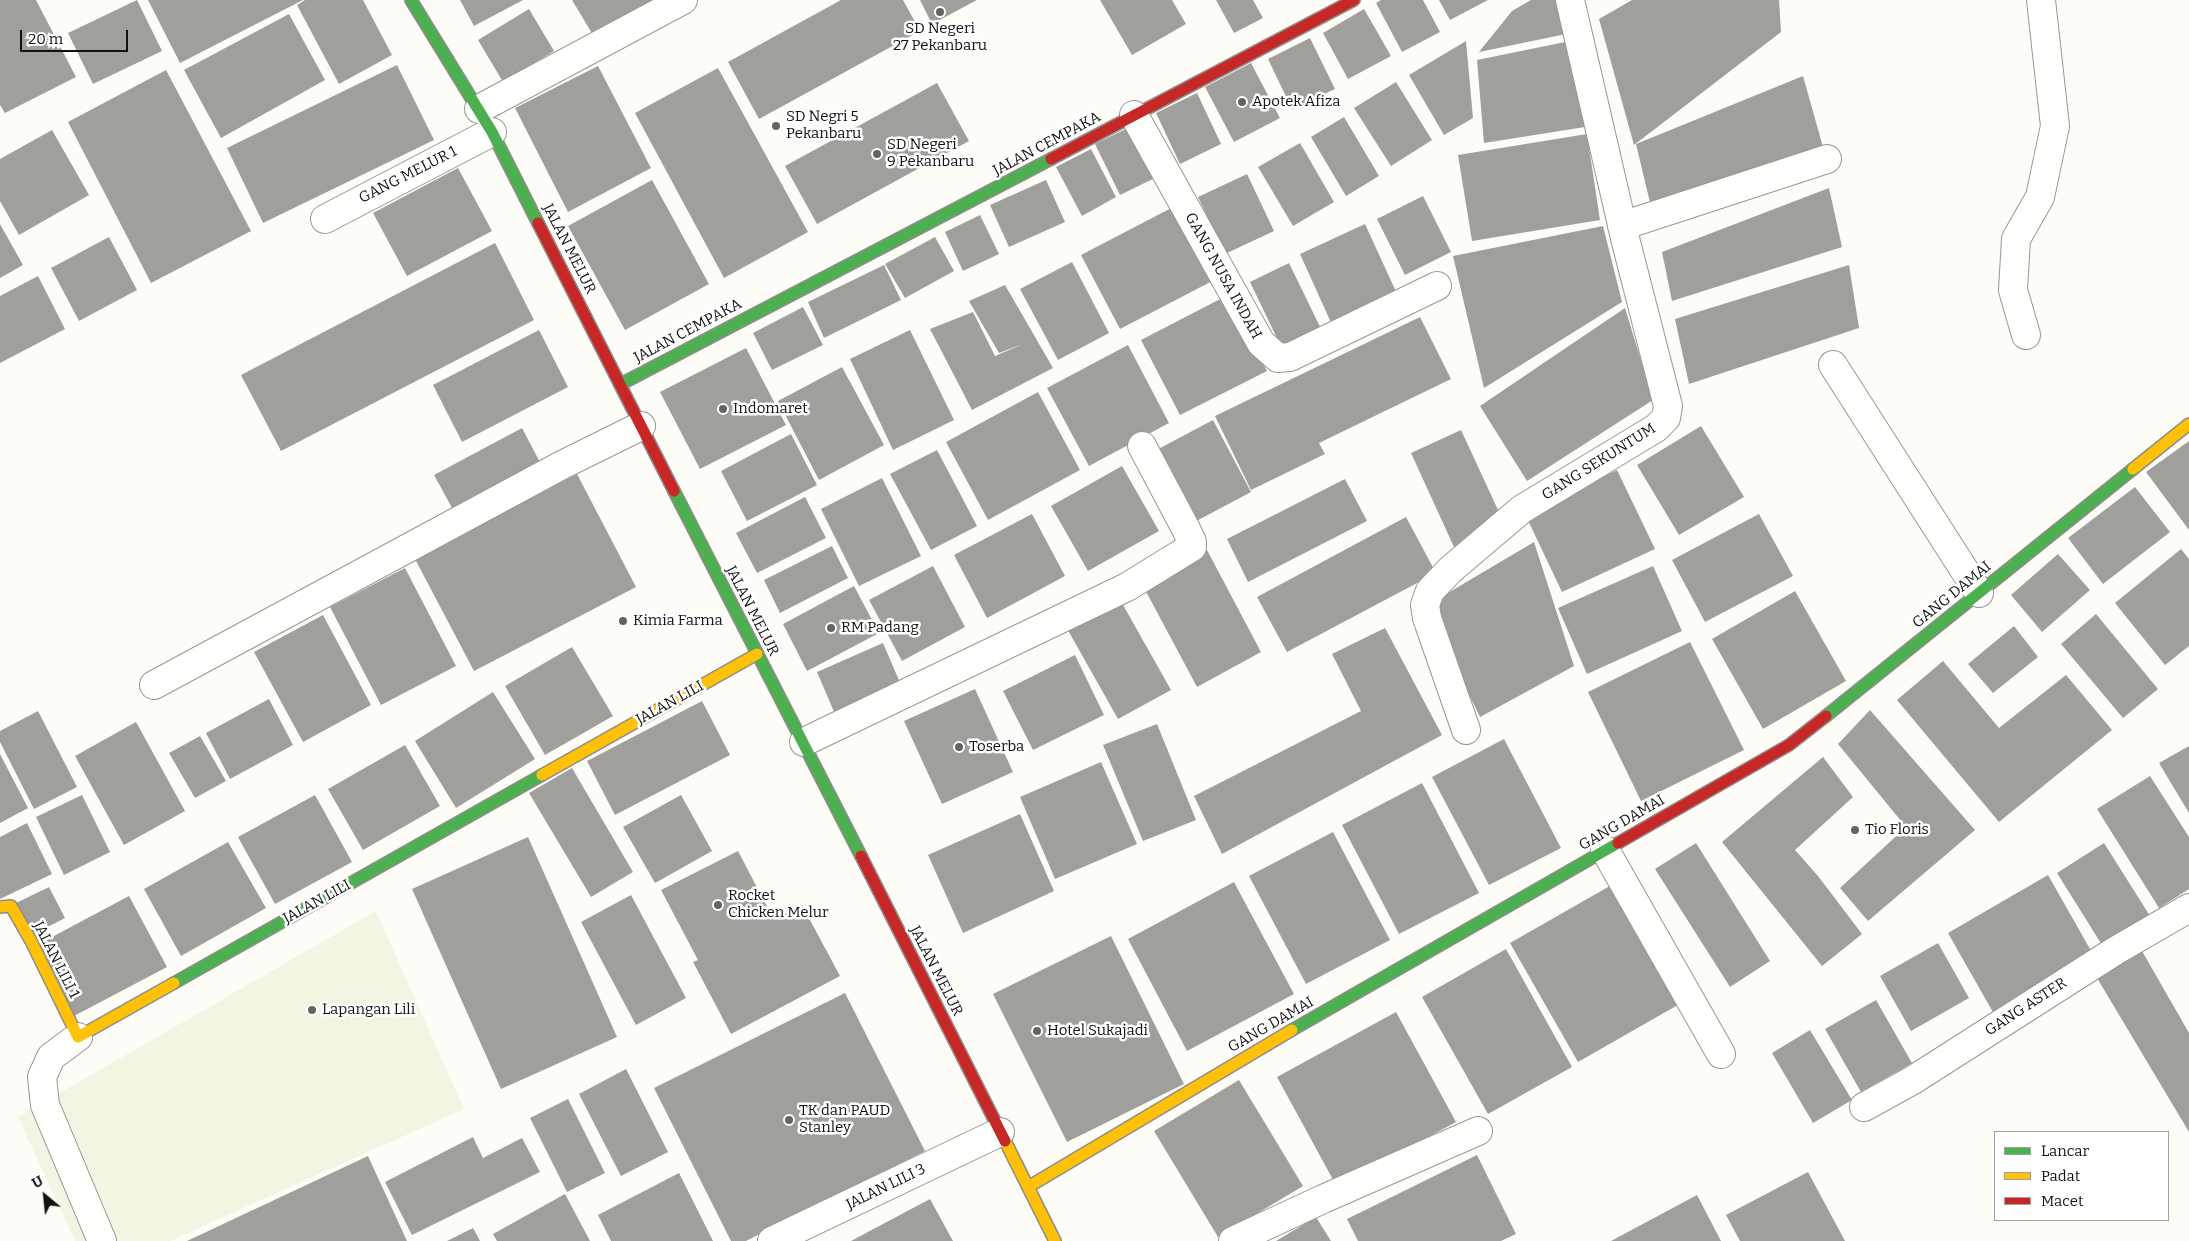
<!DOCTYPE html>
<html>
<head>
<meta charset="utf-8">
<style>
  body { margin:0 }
  #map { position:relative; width:2189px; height:1241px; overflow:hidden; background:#fdfcf7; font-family:Bitter,serif }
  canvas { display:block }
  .legend { position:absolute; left:1994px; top:1131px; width:175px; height:90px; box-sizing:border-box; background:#fff; border:1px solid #a0a0a0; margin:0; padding:6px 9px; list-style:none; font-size:15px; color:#111 }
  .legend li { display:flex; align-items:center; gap:10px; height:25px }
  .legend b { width:25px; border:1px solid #a0a0a0 }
  .north { position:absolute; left:20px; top:1171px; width:50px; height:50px; -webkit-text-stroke:4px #fff; paint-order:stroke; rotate:332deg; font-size:14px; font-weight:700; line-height:20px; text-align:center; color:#111 }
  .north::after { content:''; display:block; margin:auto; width:18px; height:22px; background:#111; clip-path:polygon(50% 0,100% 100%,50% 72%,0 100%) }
  .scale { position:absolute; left:20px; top:30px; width:108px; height:22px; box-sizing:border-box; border:2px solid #111; border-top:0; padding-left:6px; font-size:15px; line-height:18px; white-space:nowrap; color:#111; -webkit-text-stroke:4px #fff; paint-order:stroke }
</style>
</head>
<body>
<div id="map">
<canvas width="2189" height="1241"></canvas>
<ul class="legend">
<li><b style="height:6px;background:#4caf50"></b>Lancar</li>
<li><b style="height:6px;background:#ffc107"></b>Padat</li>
<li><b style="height:6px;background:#c62828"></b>Macet</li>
</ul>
<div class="north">U</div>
<div class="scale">20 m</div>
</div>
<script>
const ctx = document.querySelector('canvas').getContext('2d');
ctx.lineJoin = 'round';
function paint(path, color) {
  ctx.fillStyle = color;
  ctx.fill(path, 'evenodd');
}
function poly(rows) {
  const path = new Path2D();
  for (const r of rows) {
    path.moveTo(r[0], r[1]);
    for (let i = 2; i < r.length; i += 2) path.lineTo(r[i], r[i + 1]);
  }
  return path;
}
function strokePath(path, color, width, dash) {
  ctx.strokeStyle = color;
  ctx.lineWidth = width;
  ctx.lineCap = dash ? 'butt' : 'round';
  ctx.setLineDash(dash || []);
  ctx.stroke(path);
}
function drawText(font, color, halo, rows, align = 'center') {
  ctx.font = font + ' Bitter,serif';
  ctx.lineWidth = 5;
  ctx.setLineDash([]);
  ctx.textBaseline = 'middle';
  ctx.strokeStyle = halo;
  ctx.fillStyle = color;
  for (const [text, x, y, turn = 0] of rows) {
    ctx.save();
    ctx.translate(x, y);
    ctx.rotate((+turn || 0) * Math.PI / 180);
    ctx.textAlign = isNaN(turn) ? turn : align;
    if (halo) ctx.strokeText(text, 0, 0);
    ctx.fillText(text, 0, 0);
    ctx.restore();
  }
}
const pitch = poly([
  [376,911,464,1109,170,1241,75,1241,18,1117]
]);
const building = poly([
  [0,0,36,0,76,77,5,113,0,105],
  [137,0,162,51,93,84,68,33],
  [148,0,303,0,180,63],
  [305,0,363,0,392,55,339,84,297,5],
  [460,0,523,0,474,26],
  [572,0,663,0,596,40],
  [841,0,903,0,920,31,759,119,728,62],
  [920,0,977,0,932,24],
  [1100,0,1172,0,1186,24,1132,55],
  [1216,0,1253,0,1263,18,1234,33],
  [1381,0,1423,0,1440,32,1402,52,1376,3],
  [1439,0,1488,0,1450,20],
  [1531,0,1566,0,1571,33,1479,52,1512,11],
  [1632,0,1779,0,1781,32,1634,145,1599,19],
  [529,9,554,51,503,82,478,40],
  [1364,9,1391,56,1348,79,1323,33],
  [289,14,325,80,221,138,184,70],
  [1310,38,1335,89,1292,109,1268,59],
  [1466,41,1473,118,1444,135,1409,75],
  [1570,41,1585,127,1484,143,1477,60],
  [1251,63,1280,118,1234,142,1205,87],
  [397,65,434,140,263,223,227,148],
  [598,66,651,168,568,212,515,108],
  [718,68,808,232,724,278,635,113],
  [166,70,251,231,151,283,68,122],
  [1803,76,1823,147,1653,215,1636,144],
  [1396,82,1432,140,1391,166,1354,108],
  [937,83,969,141,817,224,785,166],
  [1197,93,1221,144,1180,164,1156,113],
  [1344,117,1379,176,1346,196,1311,137],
  [1136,124,1161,175,1120,195,1095,144],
  [52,130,89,195,19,235,0,201,0,159],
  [1587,134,1600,220,1472,241,1458,155],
  [1300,143,1334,202,1293,226,1258,167],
  [1091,149,1116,197,1082,216,1056,167],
  [458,168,492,231,407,276,373,213],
  [1247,174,1274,231,1225,254,1198,197],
  [652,180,709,284,625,330,568,226],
  [1046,180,1065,222,1009,247,990,205],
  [1829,188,1842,247,1672,301,1662,252],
  [1423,196,1451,252,1405,275,1377,219],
  [1179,204,1218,278,1120,329,1081,255],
  [980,215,999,254,963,271,945,232],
  [0,224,23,265,0,278],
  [1365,224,1398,296,1333,327,1300,254],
  [1603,226,1622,302,1484,388,1453,256],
  [109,237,137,290,79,321,51,268],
  [935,237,954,271,905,298,885,264],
  [495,243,534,320,281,451,241,375],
  [1072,262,1109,333,1058,360,1020,289],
  [1289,263,1324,335,1285,355,1250,282],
  [884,265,901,300,824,338,808,302],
  [1849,265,1859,328,1689,384,1675,319],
  [38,276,65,329,0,363,0,296],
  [1005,285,1053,368,972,410,930,329,973,312,995,356,1023,344,999,353,969,301],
  [1228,295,1267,371,1180,415,1141,340],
  [803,307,823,345,772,370,753,333],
  [1625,308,1653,400,1527,481,1480,406],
  [1420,317,1451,379,1319,443,1325,454,1251,490,1215,416],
  [539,330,568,387,462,442,433,385],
  [910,330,954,420,893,450,850,359],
  [1128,345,1169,423,1089,466,1047,388],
  [746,348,786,425,700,469,660,392],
  [842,367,884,445,819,480,778,401],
  [1038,392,1080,470,988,520,946,442],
  [1213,420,1251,492,1187,526,1149,454],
  [1701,426,1744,497,1679,535,1637,465],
  [522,428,543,468,456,515,434,475],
  [1461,430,1505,525,1454,547,1411,453],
  [791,434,817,485,747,521,721,471],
  [2189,441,2189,530,2146,472],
  [937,450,977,526,931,550,890,474],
  [1122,466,1159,531,1088,571,1051,506],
  [1617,470,1655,549,1562,592,1525,514],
  [577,474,636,587,474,671,415,559],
  [882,478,921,556,859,586,821,509],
  [1345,479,1367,521,1248,582,1227,539],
  [2135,487,2170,532,2103,584,2068,538],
  [805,497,826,538,757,573,736,533],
  [1032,514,1065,576,987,618,954,555],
  [1759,514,1793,576,1705,622,1672,560],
  [1406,517,1436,573,1287,652,1257,597],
  [1534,542,1574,666,1480,717,1426,606],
  [832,546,848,578,780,613,764,580],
  [2181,549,2189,559,2189,646,2165,665,2115,603],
  [1207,550,1261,652,1197,687,1142,584],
  [2058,554,2090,590,2042,632,2011,595],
  [933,566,965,627,902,661,869,600],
  [1653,566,1682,631,1587,674,1558,608],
  [405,568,456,666,381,705,330,607],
  [854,586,879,633,807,671,783,624],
  [1795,591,1846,681,1763,729,1712,639],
  [1118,596,1171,690,1118,719,1065,625],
  [2096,614,2158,689,2123,718,2061,644],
  [323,615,371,705,303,742,254,652],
  [2014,626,2038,657,1993,693,1968,664],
  [1385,628,1442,735,1222,854,1194,796,1361,711,1332,654],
  [1690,642,1744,750,1641,801,1588,692],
  [883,643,901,685,835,714,817,672],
  [572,647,613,716,545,755,505,686],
  [1075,655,1104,715,1033,750,1003,691],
  [1943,661,1999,728,2066,675,2112,730,1999,822,1897,700],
  [975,689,1013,772,942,804,904,721],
  [493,692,535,759,456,808,415,741],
  [269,699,293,745,230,779,206,733],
  [702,701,730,755,615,815,587,761],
  [1870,710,1975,830,1868,921,1840,888,1906,827,1838,744],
  [38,711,77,787,34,809,0,742,0,731],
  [136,722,185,811,124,845,75,756],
  [1157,724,1196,820,1143,841,1103,745],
  [200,736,226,781,195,798,169,753],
  [1504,739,1561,848,1489,885,1432,777],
  [405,745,440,806,363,850,328,789],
  [2189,746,2189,813,2159,763],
  [0,754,28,808,0,823],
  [1823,757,1853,797,1795,850,1818,876,1862,934,1822,966,1722,842],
  [1101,762,1137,844,1055,879,1020,797],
  [572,768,633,872,591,897,529,793],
  [2150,776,2189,837,2189,889,2159,908,2097,809],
  [1422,783,1479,893,1399,934,1342,825],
  [82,795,110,852,64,875,36,817],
  [315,795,352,862,275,904,238,837],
  [681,795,712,851,655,883,623,827],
  [1020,814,1054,891,963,933,928,855],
  [27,823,52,874,0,899,0,837],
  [1333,832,1390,940,1306,984,1249,876],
  [528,837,617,1037,501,1089,412,889],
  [228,842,266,908,181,956,144,889],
  [1696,843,1770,961,1730,987,1655,869],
  [2104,843,2150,916,2102,945,2057,873],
  [738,851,774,920,802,905,840,976,731,1034,693,962,698,960,661,890],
  [2048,875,2094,956,1994,1014,1948,933],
  [1234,882,1294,994,1187,1051,1128,939],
  [1615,883,1683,1002,1578,1062,1510,943],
  [49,887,65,918,30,936,14,904],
  [631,895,686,998,636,1025,581,922],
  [129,896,167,967,74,1016,37,945],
  [1111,936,1184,1084,1067,1142,993,994],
  [1938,943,1969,998,1911,1031,1880,976],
  [1506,949,1572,1067,1488,1114,1422,997],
  [2142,951,2189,1033,2189,1132,2097,978],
  [845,993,925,1151,746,1241,731,1241,654,1088],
  [1876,1000,1912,1063,1861,1092,1825,1029],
  [1396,1012,1456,1122,1337,1187,1277,1077],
  [1810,1030,1852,1100,1813,1123,1772,1053],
  [626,1069,668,1152,621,1176,579,1094],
  [1239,1080,1303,1186,1218,1237,1154,1131],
  [568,1099,605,1173,567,1192,530,1118],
  [473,1137,483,1158,522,1138,540,1172,412,1235,385,1182],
  [1477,1155,1516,1234,1501,1241,1358,1241,1347,1219],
  [368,1156,407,1241,187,1241],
  [1808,1172,1845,1241,1740,1241,1726,1215],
  [679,1173,713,1241,611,1241,598,1215],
  [565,1194,590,1241,497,1241,493,1234],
  [1697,1195,1721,1241,1611,1241],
  [930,1199,953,1241,851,1241],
  [1316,1217,1331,1241,1276,1241],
  [473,1228,480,1241,447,1241]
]);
const street = poly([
  [479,109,683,0],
  [1134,115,1261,343,1278,358,1290,357,1437,286],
  [325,219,492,132],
  [1622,226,1827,159],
  [2026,335,2013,290,2016,239,2040,197,2055,126,2041,0],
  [1833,365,1979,593],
  [154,685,562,465,641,426],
  [1466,730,1427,618,1425,605,1430,591,1450,570,1522,509,1656,428,1666,418,1668,406,1626,242,1570,0],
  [804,742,1127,587,1192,547,1192,542,1186,529,1142,446],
  [1605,850,1721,1054],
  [78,1037,51,1057,42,1077,45,1105,102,1241],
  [1864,1107,1913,1080,2115,951,2189,908],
  [772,1241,1000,1132],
  [1233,1241,1323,1199,1478,1131]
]);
const fast = poly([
  [411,0,492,132,538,223],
  [621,384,1051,159],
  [674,491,861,856],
  [1826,716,2133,469],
  [174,983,542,775],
  [1292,1030,1618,843]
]);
const slow = poly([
  [2133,469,2189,424],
  [542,775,757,654],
  [0,907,11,906,31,941,78,1037,174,983],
  [1005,1141,1055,1241],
  [1028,1187,1292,1030]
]);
const jam = poly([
  [1051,159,1354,0],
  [538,223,674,491],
  [1618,843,1789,745,1826,716],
  [861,856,1005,1141]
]);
const markers = [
  [940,12,5,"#646362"],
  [1242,102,5,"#646362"],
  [776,126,5,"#646362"],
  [877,154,5,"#646362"],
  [723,409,5,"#646362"],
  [623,621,5,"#646362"],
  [831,628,5,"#646362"],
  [959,747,5,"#646362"],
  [1855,830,5,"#646362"],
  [718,905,5,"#646362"],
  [312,1010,5,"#646362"],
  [1037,1031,5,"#646362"],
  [789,1120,5,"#646362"]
];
const poiNames = [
  ["SD Negeri",940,29,"center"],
  ["27 Pekanbaru",940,46,"center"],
  ["Apotek Afiza",1252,102],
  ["SD Negri 5",786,117],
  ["Pekanbaru",786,134],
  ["SD Negeri",887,145],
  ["9 Pekanbaru",887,162],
  ["Indomaret",733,409],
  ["Kimia Farma",633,621],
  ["RM Padang",841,628],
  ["Toserba",969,747],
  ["Tio Floris",1865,830],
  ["Rocket",728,896],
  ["Chicken Melur",728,913],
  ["Lapangan Lili",322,1010],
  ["Hotel Sukajadi",1047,1031],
  ["TK dan PAUD",799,1111],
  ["Stanley",799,1128]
];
const streetNames = [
  ["JALAN CEMPAKA",1047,144,-28],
  ["GANG MELUR 1",408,175,-27],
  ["JALAN MELUR",569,249,63],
  ["GANG NUSA INDAH",1223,276,61],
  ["JALAN CEMPAKA",688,331,-28],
  ["GANG SEKUNTUM",1599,462,-32],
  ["GANG DAMAI",1952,595,-39],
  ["JALAN MELUR",752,611,63],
  ["JALAN LILI",670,703,-29],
  ["GANG DAMAI",1622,823,-30],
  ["JALAN LILI",317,902,-29],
  ["JALAN LILI 1",56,960,63],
  ["JALAN MELUR",936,971,63],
  ["GANG ASTER",2026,1007,-33],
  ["GANG DAMAI",1271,1025,-30],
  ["JALAN LILI 3",886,1187,-26]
];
paint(pitch, '#f0f6e1');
paint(building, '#a19f9c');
strokePath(street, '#979795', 30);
strokePath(fast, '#8e8d8b', 14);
strokePath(slow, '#8e8d8b', 14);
strokePath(jam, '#8e8d8b', 14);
strokePath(street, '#fffffe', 28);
strokePath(fast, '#4caf50', 11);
strokePath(slow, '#ffc107', 11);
strokePath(jam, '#c62828', 11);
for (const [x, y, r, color] of markers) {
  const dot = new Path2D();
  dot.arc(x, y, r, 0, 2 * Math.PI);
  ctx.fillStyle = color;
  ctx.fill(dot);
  strokePath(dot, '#fff', 2);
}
drawText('15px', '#111', '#fff', poiNames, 'left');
drawText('15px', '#111', '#fff', streetNames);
</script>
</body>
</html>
